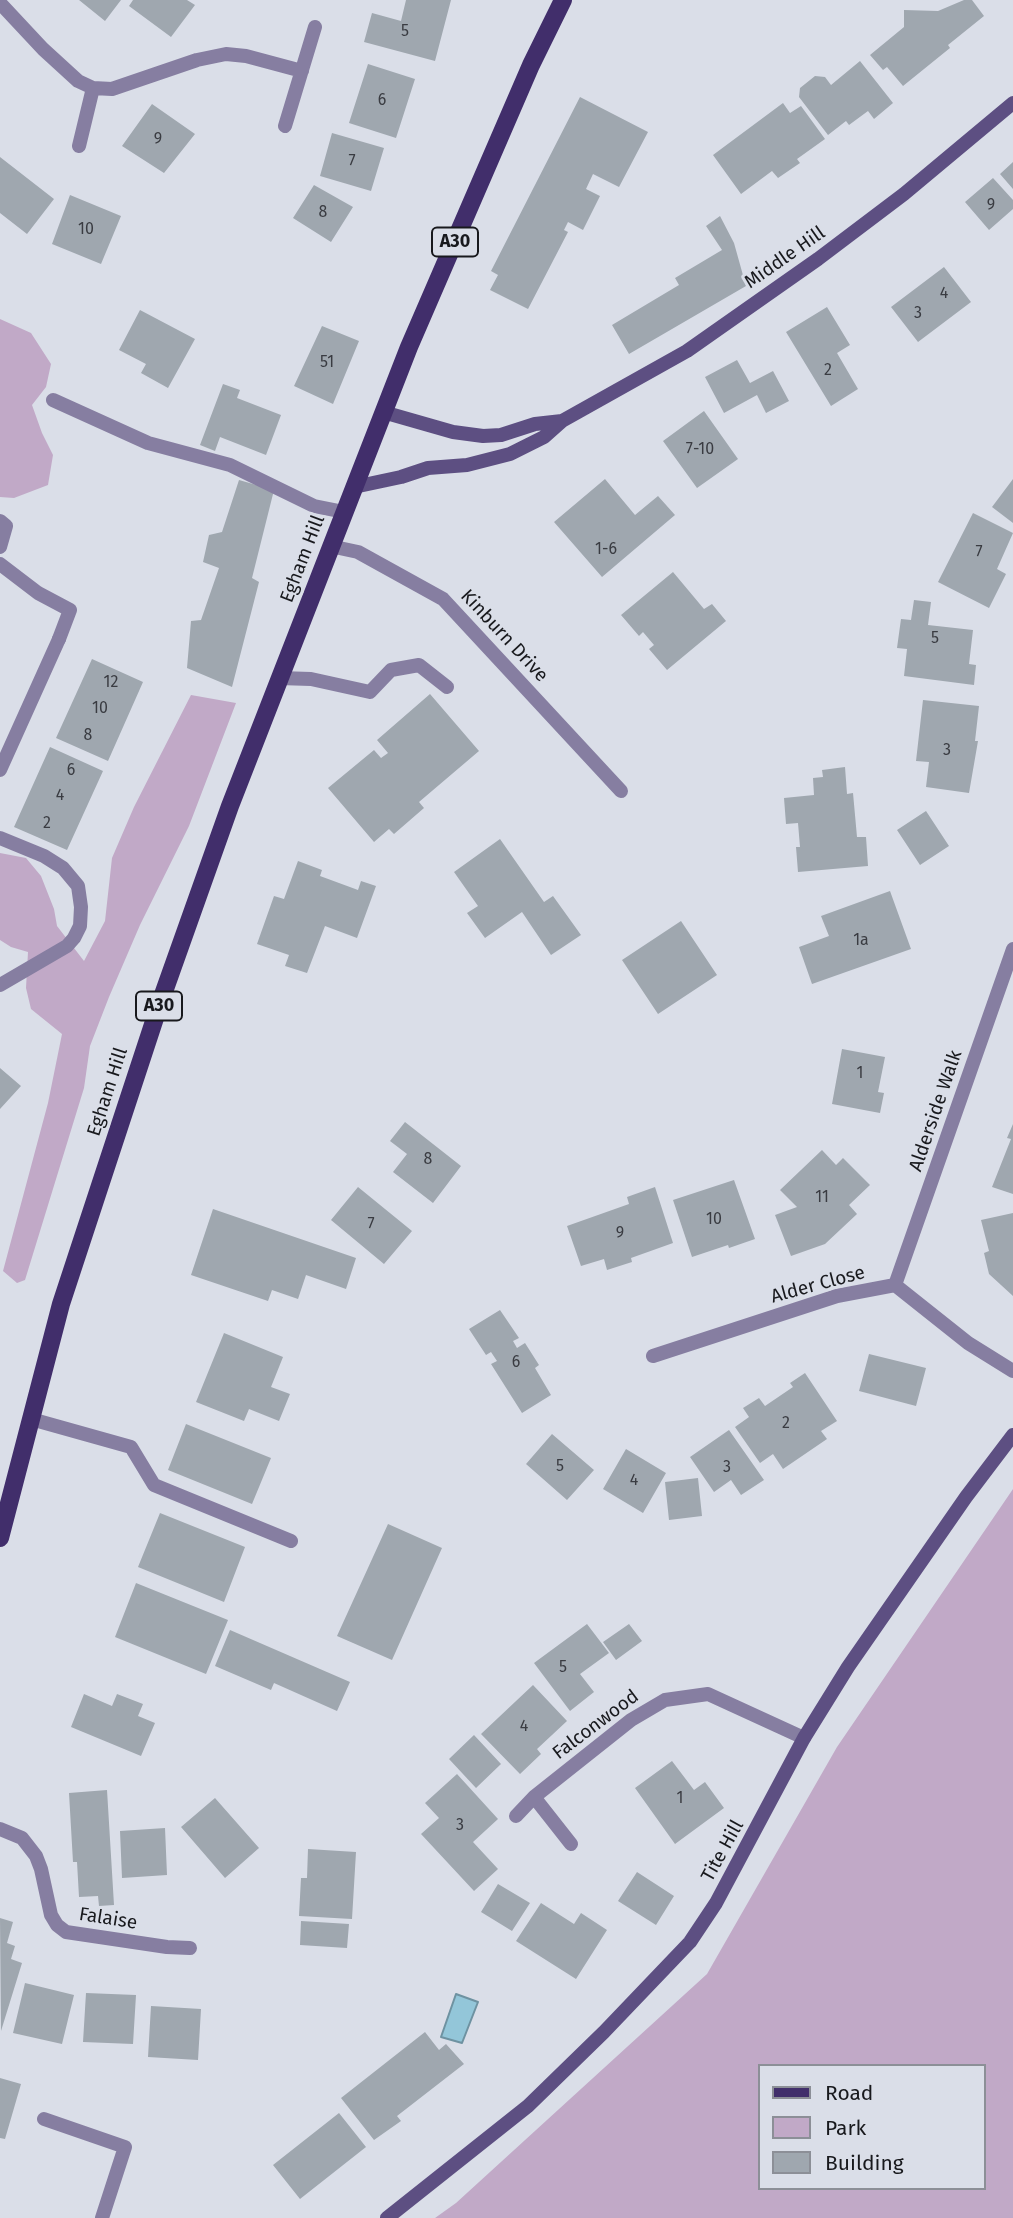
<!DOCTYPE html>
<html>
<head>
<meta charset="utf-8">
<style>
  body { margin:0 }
  #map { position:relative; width:1013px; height:2218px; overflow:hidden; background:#dadee8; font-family:"Fira Sans",sans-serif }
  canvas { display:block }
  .legend { position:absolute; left:758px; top:2064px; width:228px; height:126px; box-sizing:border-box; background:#dadee8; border:2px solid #8c8f97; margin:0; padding:9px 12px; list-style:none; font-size:21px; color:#18191d }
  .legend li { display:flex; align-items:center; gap:14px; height:35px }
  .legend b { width:35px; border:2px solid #8c8f97 }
</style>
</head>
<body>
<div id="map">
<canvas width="1013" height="2218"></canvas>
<ul class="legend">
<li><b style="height:9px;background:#412e6b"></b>Road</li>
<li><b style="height:19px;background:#c1a9c7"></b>Park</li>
<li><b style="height:19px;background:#9fa7af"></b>Building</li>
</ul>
</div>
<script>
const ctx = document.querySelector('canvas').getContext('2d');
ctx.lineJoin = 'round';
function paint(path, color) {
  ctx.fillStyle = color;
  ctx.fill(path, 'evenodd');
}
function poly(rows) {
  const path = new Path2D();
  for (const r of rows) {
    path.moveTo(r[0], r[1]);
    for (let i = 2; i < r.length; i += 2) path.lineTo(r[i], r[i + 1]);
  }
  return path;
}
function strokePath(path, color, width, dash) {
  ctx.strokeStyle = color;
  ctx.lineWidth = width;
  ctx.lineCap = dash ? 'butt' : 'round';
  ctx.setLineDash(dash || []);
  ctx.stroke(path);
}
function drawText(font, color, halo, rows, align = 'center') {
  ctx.font = font + ' "Fira Sans",sans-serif';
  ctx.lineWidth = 6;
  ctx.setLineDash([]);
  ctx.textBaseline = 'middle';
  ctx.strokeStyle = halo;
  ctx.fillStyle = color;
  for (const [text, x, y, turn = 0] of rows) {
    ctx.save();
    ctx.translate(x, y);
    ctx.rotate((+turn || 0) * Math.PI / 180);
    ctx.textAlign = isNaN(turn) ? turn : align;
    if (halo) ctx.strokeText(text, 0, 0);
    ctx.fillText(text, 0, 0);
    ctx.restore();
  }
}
const green = poly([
  [0,319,31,333,51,364,46,387,32,405,42,433,53,455,48,485,14,498,0,497],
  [191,695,236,703,189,826,140,925,109,997,90,1046,84,1088,25,1280,17,1283,3,1271,48,1103,62,1034,31,1009,26,988,28,952,11,947,0,940,0,853,26,858,41,876,54,909,57,926,84,961,105,921,112,858,134,807],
  [1013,1489,1013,2218,435,2218,456,2203,707,1974,837,1747],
  [759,2066,983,2066,983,2188,759,2188]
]);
const water = poly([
  [456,1994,478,2002,462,2043,441,2037,456,1994]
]);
const building = poly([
  [79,0,121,0,105,21],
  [133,0,187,0,195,5,171,37,129,6],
  [406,0,451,0,435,61,364,42,372,13,401,21],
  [964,0,972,0,984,16,948,45,950,48,903,86,887,67,883,70,870,55,904,27,904,10,938,11],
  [860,61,893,103,874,119,868,111,849,125,846,121,828,135,799,97,800,88,815,76,825,77,831,85],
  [368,64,415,79,396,138,349,123],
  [580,97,648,132,619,187,593,174,586,189,600,196,583,230,568,222,564,230,568,232,528,309,490,290,498,275,491,271],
  [783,103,790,113,801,106,825,139,797,159,800,163,778,178,772,171,741,194,713,155],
  [152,104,195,134,164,173,122,146],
  [332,133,384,148,371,191,320,176],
  [0,157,54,199,27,234,0,213],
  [1013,162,1013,189,1000,174],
  [993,178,1013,200,1013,209,989,230,965,202],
  [314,185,353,207,331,242,293,218],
  [70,195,121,216,101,264,52,244],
  [720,216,734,243,746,286,629,354,612,325,679,285,675,278,722,250,706,226],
  [944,267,971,302,918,342,891,307],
  [827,307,850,345,837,353,858,389,831,406,786,332],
  [140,310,195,339,168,388,141,373,146,364,119,350],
  [322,326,359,341,333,404,294,386],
  [737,360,750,383,773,371,789,401,766,413,757,395,724,413,705,377],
  [223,384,240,390,237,398,281,415,266,455,220,437,215,451,200,445],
  [704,411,738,459,697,488,663,441],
  [605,479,635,515,658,496,675,515,602,577,554,522],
  [1013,479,1013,523,992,507],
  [239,480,274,490,252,578,259,582,232,687,187,668,191,621,201,620,219,568,203,562,209,535,222,532],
  [973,513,1013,533,997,569,1006,574,989,608,938,582],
  [673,572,704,609,712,604,726,621,667,670,649,649,654,645,643,632,639,636,621,615],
  [914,600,931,602,928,625,973,630,969,664,976,665,974,685,904,676,907,649,897,648,901,619,911,620],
  [92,659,143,682,108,761,56,738],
  [430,694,479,751,419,802,424,808,394,834,389,829,374,842,328,788,374,750,381,758,388,753,377,740],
  [923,700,979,706,975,741,978,741,969,793,926,787,929,762,916,761],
  [50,747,103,771,67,850,14,827],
  [845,767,847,794,853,793,857,837,866,837,868,866,798,872,796,847,800,847,798,823,786,824,784,798,814,795,813,778,823,777,822,770],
  [926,811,949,846,920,865,897,830],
  [500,839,544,902,553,896,581,935,551,955,522,912,485,938,467,913,478,906,454,872],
  [298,861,322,870,320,876,358,890,361,881,376,886,357,938,325,926,307,973,285,966,289,955,257,944,274,896,284,899],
  [890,891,911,949,812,984,799,947,829,936,821,916],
  [681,921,717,975,658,1014,622,960],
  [842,1049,885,1057,878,1092,884,1093,880,1113,832,1104],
  [0,1068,21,1086,0,1109],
  [405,1122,461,1166,433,1203,393,1172,407,1154,390,1141],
  [1013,1124,1013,1194,992,1187,1011,1139,1007,1138],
  [822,1150,836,1165,843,1158,870,1185,849,1205,857,1214,825,1244,791,1256,775,1215,797,1207,780,1190],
  [734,1180,755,1239,729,1248,728,1245,692,1257,673,1200],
  [358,1187,412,1231,384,1264,331,1220],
  [655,1187,673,1243,631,1258,632,1262,607,1270,604,1259,581,1266,567,1226,629,1204,627,1197],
  [213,1209,356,1258,346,1289,306,1275,298,1299,272,1290,268,1301,191,1275],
  [1013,1213,1013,1296,989,1274,984,1253,989,1251,981,1220],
  [500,1310,519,1338,513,1341,517,1348,525,1343,539,1365,535,1368,551,1395,522,1413,491,1364,497,1361,491,1352,486,1355,469,1329],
  [224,1333,283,1357,271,1387,290,1394,279,1421,249,1409,244,1421,196,1402],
  [869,1354,926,1368,916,1406,859,1391],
  [805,1373,837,1421,821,1431,827,1439,783,1469,773,1454,760,1463,735,1427,749,1417,743,1408,759,1398,765,1406,793,1387,790,1383],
  [186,1424,271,1458,252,1504,168,1470],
  [729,1430,764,1480,741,1495,731,1480,714,1492,690,1457],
  [552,1434,594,1470,567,1500,526,1464],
  [626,1449,666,1473,643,1513,603,1489],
  [698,1478,702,1516,669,1520,665,1482],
  [160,1513,245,1547,224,1602,138,1567],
  [388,1524,442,1548,392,1660,337,1636],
  [136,1583,228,1620,206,1674,115,1637],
  [587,1624,609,1653,580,1674,594,1692,570,1711,534,1663],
  [629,1624,642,1641,616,1660,603,1642],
  [230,1630,350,1682,337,1711,274,1683,271,1690,215,1666],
  [533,1685,567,1721,537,1749,541,1754,520,1774,481,1734],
  [84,1694,112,1706,117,1694,143,1704,138,1716,155,1723,141,1756,71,1727],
  [474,1735,501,1764,476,1788,449,1759],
  [672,1761,694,1790,705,1782,724,1808,675,1844,635,1788],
  [457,1774,498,1819,473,1842,498,1869,474,1891,421,1834,439,1818,425,1803],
  [107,1790,114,1905,99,1906,98,1896,79,1897,77,1862,73,1862,69,1793],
  [215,1798,259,1848,225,1878,181,1827],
  [165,1828,167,1875,122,1878,120,1831],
  [308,1849,356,1852,352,1919,299,1916,301,1878,307,1878],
  [637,1872,674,1896,656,1925,618,1901],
  [498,1884,530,1903,512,1931,481,1912],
  [541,1903,574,1924,581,1913,607,1930,576,1979,516,1941],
  [0,1918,13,1922,7,1943,15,1946,11,1959,22,1963,1,2031],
  [301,1921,349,1924,347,1948,300,1945],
  [25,1983,74,1995,62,2044,13,2033],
  [86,1993,136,1995,133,2044,83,2042],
  [151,2006,201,2009,198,2060,148,2057],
  [425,2032,439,2050,446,2044,464,2064,397,2116,401,2121,374,2140,341,2098],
  [0,2078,21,2084,5,2139,0,2138],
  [339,2113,366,2147,300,2199,273,2165]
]);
const lane = poly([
  [0,521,6,526,0,547],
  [0,564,38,593,70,610,59,639],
  [279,678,311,679,370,692,391,670,419,665,447,687],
  [44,2119,125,2147,102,2218]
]);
const street = poly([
  [0,3,43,49,78,81,93,88,112,89,197,60,226,54,246,56,302,71],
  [285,126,315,27],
  [79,146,93,88],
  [53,400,148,443,230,465,314,506,344,512],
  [330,546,358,552,443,599,621,791],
  [0,770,59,639],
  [0,838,44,856,63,868,78,886,81,907,80,926,74,938,67,946,0,985],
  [895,1285,1013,949],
  [653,1356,837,1296,895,1285,968,1343,1013,1371],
  [31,1419,131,1447,154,1485,291,1541],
  [516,1816,534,1797],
  [0,1829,22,1838,36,1856,41,1869,51,1915,57,1925,66,1932,167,1947,190,1948],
  [571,1844,534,1797,631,1720,665,1700,708,1694,804,1738]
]);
const secondary = poly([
  [383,412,453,432,483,436,501,435,535,424,562,421],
  [354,487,401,477,428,468,467,465,510,454,544,437,562,421,687,351,818,259,904,194,1013,103],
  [387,2218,528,2106,604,2032,690,1942,716,1903,804,1738,848,1667,966,1497,1013,1435]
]);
const primary = poly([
  [0,1538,61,1304,160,1003,230,806,409,347,531,65,563,0]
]);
const numberNames = [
  ["5",405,32],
  ["6",382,101],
  ["9",158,140],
  ["7",352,162],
  ["9",991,206],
  ["8",323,213],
  ["10",86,230],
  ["4",944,294],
  ["3",918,314],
  ["51",327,363],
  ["2",828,371],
  ["7-10",700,450],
  ["1-6",606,550],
  ["7",979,553],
  ["5",935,639],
  ["12",111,683],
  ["10",100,709],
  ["8",88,736],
  ["3",947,751],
  ["6",71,771],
  ["4",60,796],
  ["2",47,824],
  ["1a",861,941],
  ["1",860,1074],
  ["8",428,1160],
  ["11",822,1198],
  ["10",714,1220],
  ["7",371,1225],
  ["9",620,1234],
  ["6",516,1363],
  ["2",786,1424],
  ["5",560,1467],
  ["3",727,1468],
  ["4",634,1481],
  ["5",563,1668],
  ["4",524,1727],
  ["1",680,1799],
  ["3",460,1826]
];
const shields = [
  [455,242,46],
  [159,1006,46]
];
const shieldNames = [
  ["A30",455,242],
  ["A30",159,1006]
];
const streetNames = [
  ["Middle Hill",785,258,-35],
  ["Egham Hill",303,559,-69],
  ["Kinburn Drive",504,636,47],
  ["Egham Hill",108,1092,-72],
  ["Alderside Walk",936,1111,-71],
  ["Alder Close",818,1285,-15],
  ["Falconwood",596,1725,-37],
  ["Tite Hill",723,1851,-61],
  ["Falaise",108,1919,9]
];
paint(green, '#c1a9c7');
paint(water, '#93c6d9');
strokePath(water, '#6e92a1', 2);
paint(building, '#9fa7af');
strokePath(lane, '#867ea1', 14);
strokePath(street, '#867ea1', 14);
strokePath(secondary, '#5d4f82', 14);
strokePath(primary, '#412e6b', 18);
drawText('16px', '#3a3c42', null, numberNames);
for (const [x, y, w] of shields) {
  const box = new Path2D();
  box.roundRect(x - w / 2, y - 14.5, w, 29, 5);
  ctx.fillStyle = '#dadee8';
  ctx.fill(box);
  strokePath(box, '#18191d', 2);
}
drawText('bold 18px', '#18191d', null, shieldNames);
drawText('19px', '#18191d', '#dadee8', streetNames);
</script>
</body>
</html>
